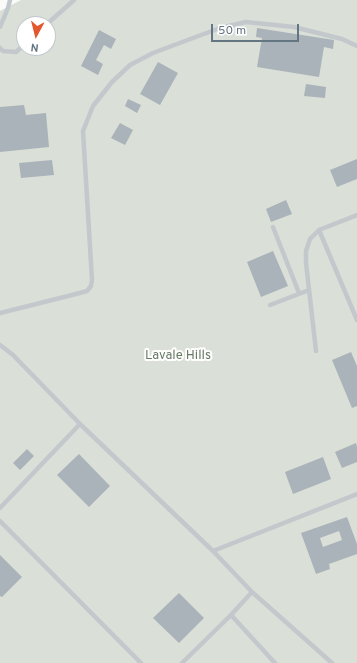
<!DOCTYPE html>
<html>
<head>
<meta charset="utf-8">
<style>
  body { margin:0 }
  #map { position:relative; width:357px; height:663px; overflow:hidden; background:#fafaf8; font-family:Overpass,sans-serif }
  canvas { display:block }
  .north { position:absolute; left:16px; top:16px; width:40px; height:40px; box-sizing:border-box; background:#fff; border:1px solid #c1c8cd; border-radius:50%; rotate:187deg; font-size:11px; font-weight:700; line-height:16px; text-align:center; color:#657683 }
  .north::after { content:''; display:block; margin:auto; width:14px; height:18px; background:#e4572e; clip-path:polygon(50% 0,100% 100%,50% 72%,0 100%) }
  .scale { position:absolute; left:211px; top:24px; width:88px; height:18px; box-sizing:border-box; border:2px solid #657683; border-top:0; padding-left:5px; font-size:12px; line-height:14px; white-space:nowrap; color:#657683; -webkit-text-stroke:3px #fff; paint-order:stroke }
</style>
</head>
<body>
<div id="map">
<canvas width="357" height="663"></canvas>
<div class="north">N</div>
<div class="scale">50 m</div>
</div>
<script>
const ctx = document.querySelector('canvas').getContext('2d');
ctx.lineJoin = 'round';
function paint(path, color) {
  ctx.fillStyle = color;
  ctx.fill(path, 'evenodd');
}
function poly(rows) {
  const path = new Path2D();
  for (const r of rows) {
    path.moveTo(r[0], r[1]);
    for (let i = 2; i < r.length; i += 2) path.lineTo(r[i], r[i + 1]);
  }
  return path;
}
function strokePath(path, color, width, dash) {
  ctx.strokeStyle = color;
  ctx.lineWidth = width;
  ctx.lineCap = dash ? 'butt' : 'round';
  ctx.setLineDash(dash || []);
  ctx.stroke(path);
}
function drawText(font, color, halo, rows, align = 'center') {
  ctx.font = font + ' Overpass,sans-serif';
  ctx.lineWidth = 4;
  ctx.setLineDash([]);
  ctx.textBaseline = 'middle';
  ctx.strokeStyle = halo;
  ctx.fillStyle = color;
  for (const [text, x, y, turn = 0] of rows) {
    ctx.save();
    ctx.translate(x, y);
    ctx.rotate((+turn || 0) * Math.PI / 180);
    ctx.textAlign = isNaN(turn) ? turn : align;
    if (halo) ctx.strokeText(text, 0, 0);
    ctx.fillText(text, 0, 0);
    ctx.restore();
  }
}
const green = poly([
  [21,0,357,0,357,663,0,663,0,11],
  [24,24,48,24,48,48,24,48]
]);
const building = poly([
  [257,28,334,40,333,49,324,47,319,77,257,67,262,38,256,37],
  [99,30,116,39,111,49,104,45,96,60,103,64,98,75,81,66],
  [158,62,178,73,160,105,140,94],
  [306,84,326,87,325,98,304,96],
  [128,99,141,105,137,113,125,106],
  [24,105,26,115,46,113,49,147,0,152,0,107],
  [120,123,133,130,125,145,111,138],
  [357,159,357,179,337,187,330,170],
  [52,160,54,175,21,178,19,163],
  [286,200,292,214,271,222,266,209],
  [273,251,288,286,261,297,247,262],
  [351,352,357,366,357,406,352,408,332,360],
  [356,443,357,447,357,462,342,468,335,452],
  [27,449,34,456,20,470,13,463],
  [79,454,110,486,89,507,57,475],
  [323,457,331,479,293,494,285,472],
  [347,517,357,544,357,554,329,564,330,569,316,574,301,533],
  [339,531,342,540,323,547,320,538],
  [0,555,22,577,2,597,0,596],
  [179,593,204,618,179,643,153,618]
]);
const service = poly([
  [47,24,74,0],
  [0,27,8,8,10,0],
  [0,48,3,51,16,52,24,45],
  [357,215,319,230,357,320],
  [273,227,299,293],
  [270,305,309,290],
  [0,313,76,294,87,291,91,286,92,280,83,131,93,106,112,82,130,65,153,53,185,41,220,28,246,22,294,27,342,39,357,46],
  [0,345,13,355,80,424,213,551,252,592,332,663],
  [316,351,306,263,306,251,310,239,319,230],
  [0,508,80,424],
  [0,521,141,663],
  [213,551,357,494],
  [231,615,275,663],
  [182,663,231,615,252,592]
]);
const parkNames = [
  ["Lavale Hills",178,356]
];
paint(green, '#dadfd7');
paint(building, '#aab3b9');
strokePath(service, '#c3c8cc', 4.5);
drawText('13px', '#687a64', '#fff', parkNames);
</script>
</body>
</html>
